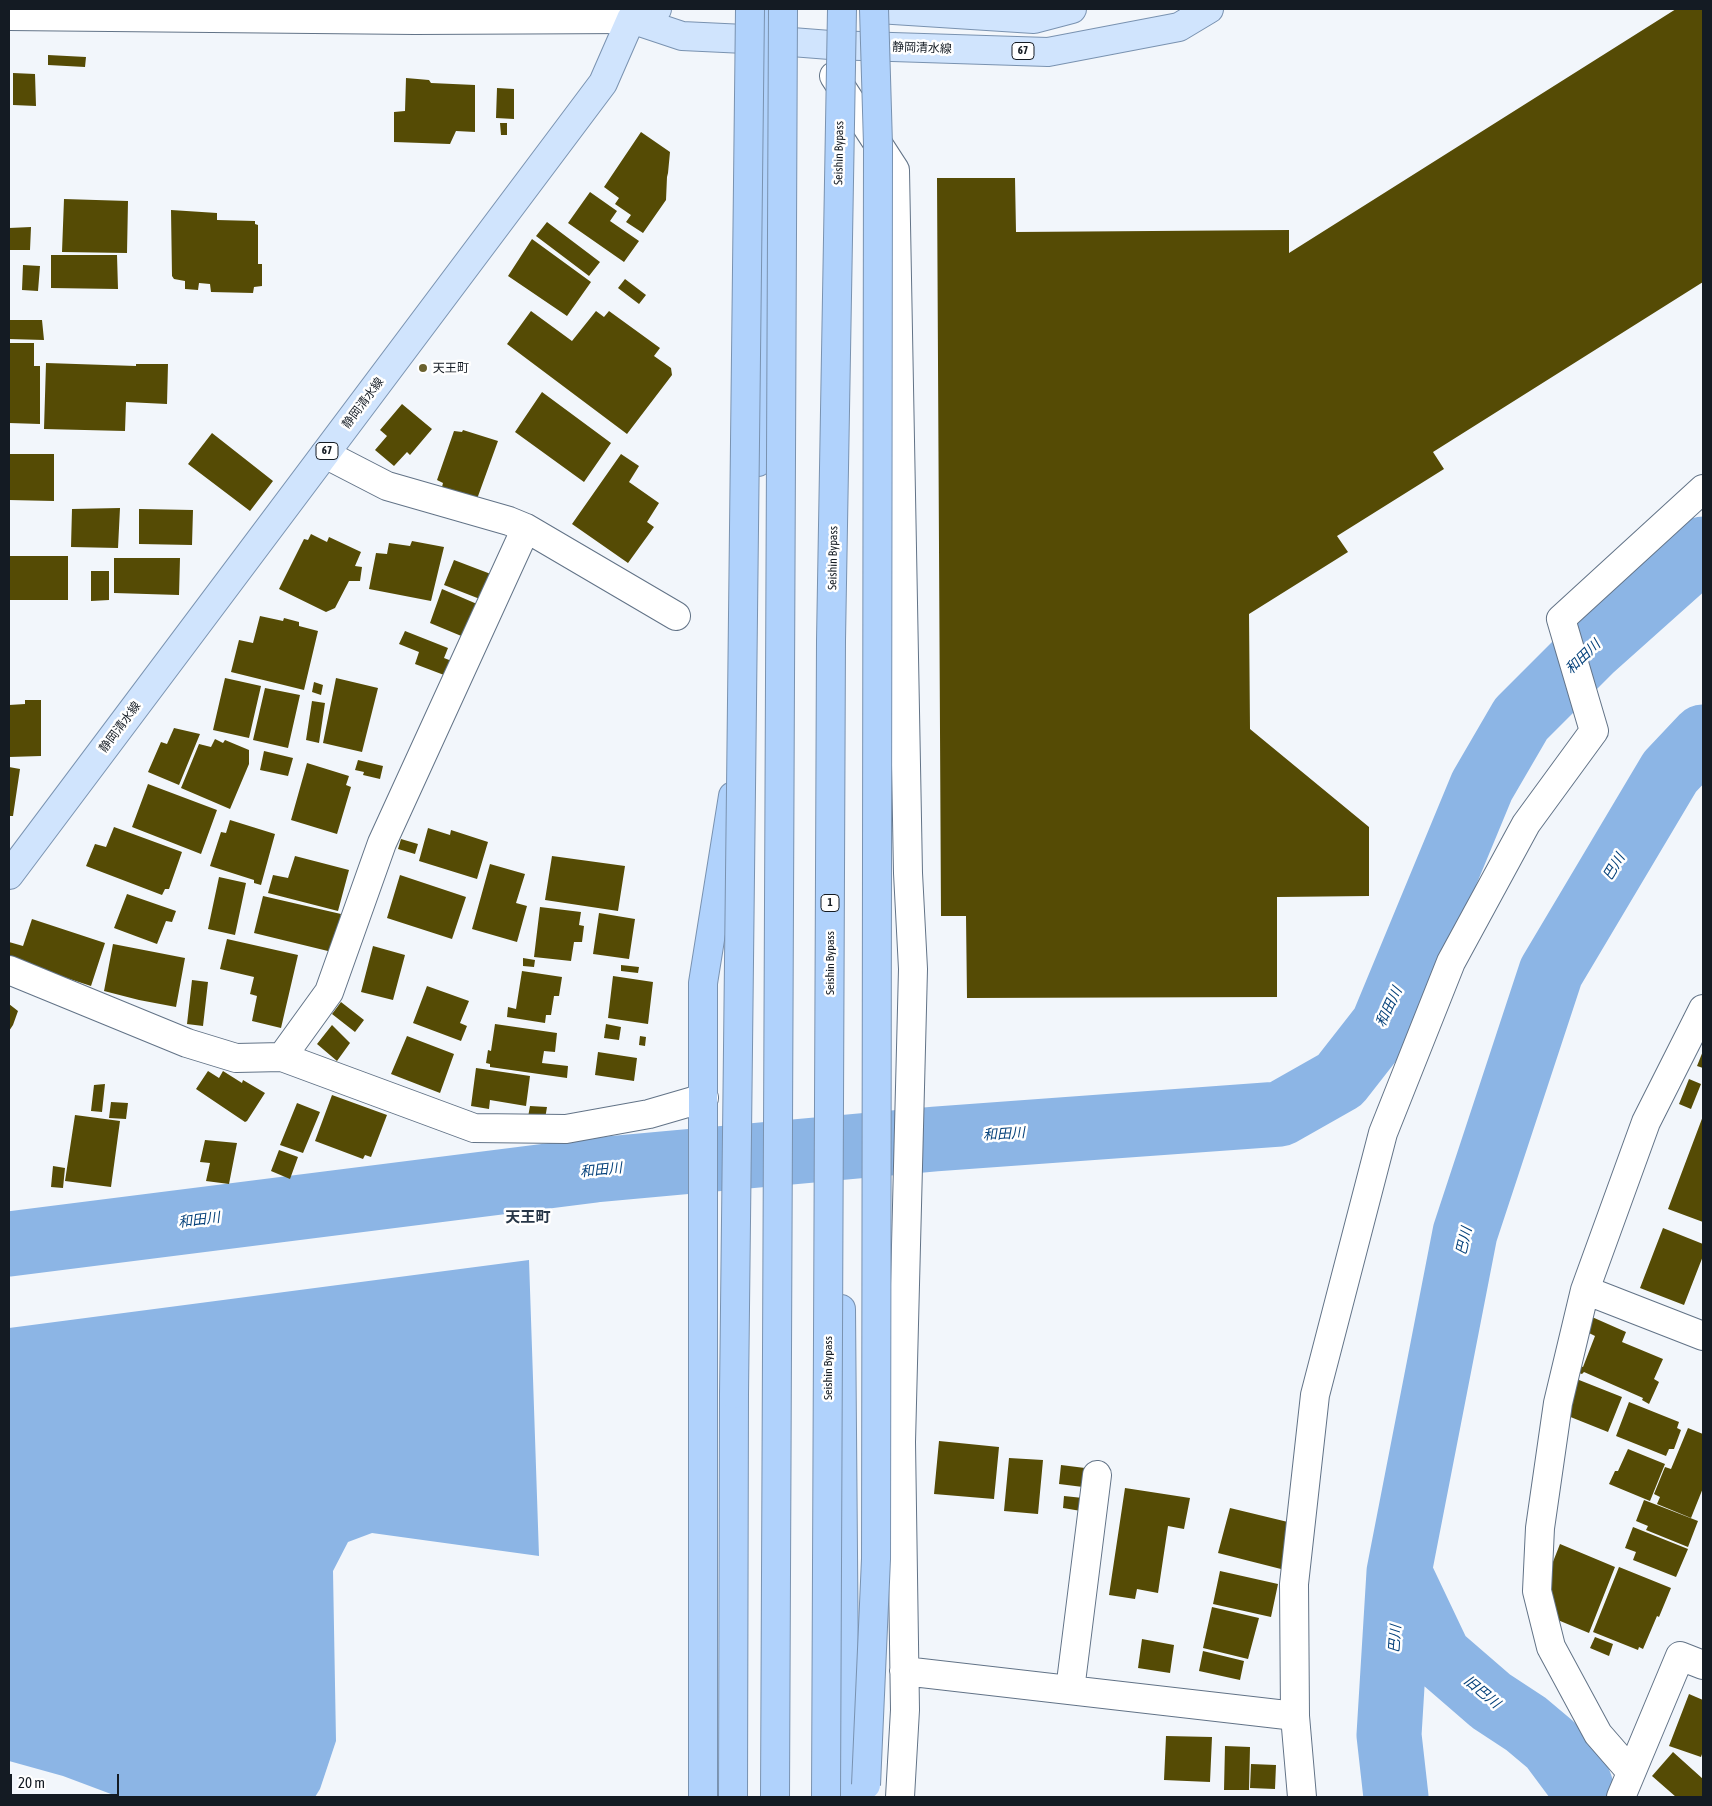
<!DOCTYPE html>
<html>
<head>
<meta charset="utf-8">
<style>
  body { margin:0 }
  #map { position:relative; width:1712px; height:1806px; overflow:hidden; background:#f2f6fb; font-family:"Asap Condensed",sans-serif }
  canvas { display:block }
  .frame { position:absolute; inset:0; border:10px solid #141b23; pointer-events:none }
  .scale { position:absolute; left:10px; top:1774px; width:109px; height:22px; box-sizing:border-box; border:2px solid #141b23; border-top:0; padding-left:6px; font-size:15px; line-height:18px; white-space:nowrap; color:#141b23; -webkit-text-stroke:4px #fff; paint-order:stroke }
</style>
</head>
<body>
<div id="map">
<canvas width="1712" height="1806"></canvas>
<div class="frame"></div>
<div class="scale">20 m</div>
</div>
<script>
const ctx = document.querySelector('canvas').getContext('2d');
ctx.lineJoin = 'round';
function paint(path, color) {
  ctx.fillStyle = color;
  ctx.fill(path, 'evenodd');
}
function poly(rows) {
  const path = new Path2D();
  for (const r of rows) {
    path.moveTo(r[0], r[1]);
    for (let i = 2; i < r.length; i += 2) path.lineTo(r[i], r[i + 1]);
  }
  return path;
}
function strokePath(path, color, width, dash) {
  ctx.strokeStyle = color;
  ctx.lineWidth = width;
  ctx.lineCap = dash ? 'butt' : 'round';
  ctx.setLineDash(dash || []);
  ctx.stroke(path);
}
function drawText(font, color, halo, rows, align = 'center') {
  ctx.font = font + ' "Asap Condensed","Noto Sans JP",sans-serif';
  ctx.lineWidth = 5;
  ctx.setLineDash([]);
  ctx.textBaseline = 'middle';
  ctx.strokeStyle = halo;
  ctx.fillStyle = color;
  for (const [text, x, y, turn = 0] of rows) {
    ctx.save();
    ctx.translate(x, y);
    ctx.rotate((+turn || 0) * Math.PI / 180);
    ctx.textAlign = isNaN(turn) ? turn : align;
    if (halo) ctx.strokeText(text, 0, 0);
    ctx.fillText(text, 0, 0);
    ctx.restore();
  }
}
const water = poly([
  [529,1260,539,1556,372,1533,348,1542,333,1571,336,1741,320,1789,315,1797,119,1797,63,1776,9,1761,9,1328]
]);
const river = poly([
  [9,1244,595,1170,935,1139,1280,1114,1340,1080,1383,1025,1482,786,1521,719,1591,649,1703,549],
  [1401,1576,1439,1656,1491,1701,1526,1724,1551,1745,1580,1784,1584,1797],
  [1396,1797,1389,1735,1399,1572,1465,1233,1551,972,1670,772,1703,737]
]);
const building = poly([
  [1676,9,1703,9,1703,282,1433,452,1444,469,1337,536,1348,552,1249,614,1250,729,1369,827,1369,896,1277,897,1277,997,967,998,966,916,941,916,937,178,1015,178,1016,232,1289,230,1289,253],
  [48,55,86,57,85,67,48,65],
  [13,73,35,74,36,106,13,105],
  [406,78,429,80,431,83,475,85,475,132,456,131,450,144,394,142,394,112,405,111],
  [497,88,514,89,514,119,496,118],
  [500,123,507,123,507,135,501,135],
  [641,132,670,152,668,173,667,177,666,200,643,233,626,222,631,215,615,204,619,198,604,187],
  [590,192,617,211,610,221,639,241,624,262,568,223],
  [64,199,128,201,127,253,62,252],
  [171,210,217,213,217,220,255,221,255,224,258,225,258,264,262,264,262,286,254,287,253,293,211,292,210,284,199,283,198,290,185,289,185,281,174,279,172,276],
  [547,222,600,262,589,276,536,236],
  [31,227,30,250,9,250,9,228],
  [532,239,591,282,567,316,508,276],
  [51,255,117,255,118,289,51,288],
  [23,265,40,266,38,291,22,290],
  [625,279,646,295,639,304,618,288],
  [531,311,572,341,596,311,604,317,609,311,660,348,654,356,671,368,672,375,627,434,507,344],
  [9,320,42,320,44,340,9,339],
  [9,343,34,343,34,366,40,366,40,424,9,423],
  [46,363,136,366,136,364,168,364,167,404,126,402,125,431,44,429],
  [542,392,611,443,584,482,515,432],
  [402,404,432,429,410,455,407,452,394,466,375,450,387,436,380,430],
  [463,430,498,441,477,499,442,487,443,483,437,480,454,431,462,432],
  [212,433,273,481,250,511,188,464],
  [9,454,54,454,54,501,9,500],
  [621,454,639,466,629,482,659,503,647,522,654,527,628,563,572,524],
  [120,508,118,548,71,547,72,509],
  [139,509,193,510,192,545,139,544],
  [311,534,327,542,329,537,361,552,355,566,362,567,360,581,349,581,335,608,326,612,279,589,304,539,308,540],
  [412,541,444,547,431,601,369,589,376,553,387,554,389,543,410,546],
  [9,556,68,556,68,600,9,600],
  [114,558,180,558,179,595,114,593],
  [454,560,496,576,485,601,444,585],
  [91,571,109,571,109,600,91,601],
  [442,589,484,607,471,640,430,623],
  [260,616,283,621,284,618,299,622,299,626,318,631,304,690,231,672,239,640,253,643],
  [405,631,448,648,444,658,457,663,452,678,415,664,419,652,399,644],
  [225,678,261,686,249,738,213,730],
  [336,678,378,688,362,752,323,743],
  [314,682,323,685,321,695,312,692],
  [265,688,300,695,288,748,253,740],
  [25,700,41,700,41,756,9,757,9,705,25,704],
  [312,701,325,703,319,743,306,740],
  [174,728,200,734,179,785,148,772,161,742,167,744],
  [215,739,223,743,225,740,249,750,249,764,230,809,181,788,199,744,211,747],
  [264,751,293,758,288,776,260,770],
  [358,760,383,766,380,779,363,775,364,772,355,770],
  [307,763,349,776,346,785,351,787,337,834,291,820],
  [9,767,20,769,13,816,9,816],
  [148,784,217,810,201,854,132,827],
  [230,820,275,834,261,885,254,883,254,880,210,866,221,832,226,833],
  [114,827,182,852,169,889,165,889,162,895,86,866,95,844,106,847],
  [428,828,450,835,451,830,488,842,477,879,419,861],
  [401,839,418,844,415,854,398,849],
  [295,856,349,870,338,911,268,893,273,875,288,878],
  [552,856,625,866,618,911,545,900],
  [490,864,525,874,516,903,527,906,517,942,472,929],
  [400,875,466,897,452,939,387,918],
  [219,877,246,883,235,935,208,929],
  [127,894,176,911,172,922,166,921,157,944,114,928],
  [263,896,341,914,332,952,254,933],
  [540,907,581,912,579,925,584,926,582,942,574,942,571,961,534,957],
  [599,913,635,919,629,959,593,954],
  [32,919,105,943,91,986,9,959,9,942,23,946],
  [227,939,298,955,281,1028,252,1021,257,996,250,994,254,977,220,969],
  [113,944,185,958,176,1007,139,1000,104,991],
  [373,946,405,955,393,1000,361,992],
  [523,958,535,960,534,967,523,966],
  [621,965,639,967,638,973,621,971],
  [522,971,562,977,559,996,554,996,551,1015,546,1015,545,1023,507,1017,508,1007,516,1009],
  [613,976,653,982,648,1024,608,1018],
  [192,980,208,982,203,1026,187,1024],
  [427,986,469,1001,460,1023,467,1026,461,1041,413,1023],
  [341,1002,364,1020,355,1032,332,1014],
  [9,1004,18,1011,13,1025,9,1031],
  [495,1024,557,1033,555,1052,544,1051,542,1063,568,1066,567,1078,490,1067,490,1064,486,1063,488,1050,491,1051],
  [606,1024,621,1027,619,1040,604,1038],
  [332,1025,350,1043,337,1061,317,1044],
  [407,1036,454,1054,440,1093,391,1074],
  [640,1036,646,1037,645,1046,639,1045],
  [1703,1051,1703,1068,1697,1066],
  [598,1052,637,1058,634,1081,595,1075],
  [476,1068,530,1076,526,1106,490,1100,489,1109,471,1106],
  [208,1071,219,1078,223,1071,242,1083,243,1080,265,1093,247,1121,245,1122,196,1089],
  [1689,1079,1701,1084,1691,1109,1679,1104],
  [105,1084,102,1112,91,1111,94,1085],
  [332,1095,387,1115,371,1157,365,1155,363,1159,315,1141],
  [111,1102,128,1103,126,1119,109,1118],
  [297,1103,320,1112,303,1153,280,1145],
  [530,1106,547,1107,545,1119,528,1117],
  [75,1115,120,1121,111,1187,65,1181],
  [1703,1116,1703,1222,1668,1209],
  [205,1140,237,1143,229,1184,206,1181,210,1163,200,1162],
  [279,1150,298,1157,290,1179,271,1171],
  [53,1166,65,1168,63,1188,51,1187],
  [1663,1228,1703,1244,1703,1256,1684,1305,1640,1288],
  [1592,1317,1626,1332,1622,1342,1663,1359,1654,1379,1659,1382,1649,1404,1642,1400,1643,1398,1584,1372,1582,1374,1576,1372,1578,1365,1583,1367,1595,1336,1585,1331],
  [1574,1378,1622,1397,1608,1432,1568,1416],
  [1629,1402,1679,1422,1677,1428,1681,1430,1674,1449,1669,1449,1666,1456,1616,1436],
  [1688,1428,1703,1434,1703,1488,1691,1518,1657,1504,1660,1497,1654,1494,1665,1467,1671,1469],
  [939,1441,999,1447,994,1499,934,1494],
  [1628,1449,1665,1464,1650,1501,1609,1484,1615,1471,1618,1471],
  [1009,1458,1043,1460,1038,1514,1004,1511],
  [1061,1465,1085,1468,1083,1487,1059,1484],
  [1125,1488,1190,1498,1184,1529,1168,1526,1158,1593,1137,1589,1135,1599,1109,1595],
  [1064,1496,1083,1498,1081,1511,1063,1508],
  [1644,1500,1698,1521,1688,1547,1646,1530,1648,1526,1636,1521],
  [1230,1508,1292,1523,1281,1569,1218,1553],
  [1633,1527,1688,1549,1676,1577,1633,1560,1636,1552,1625,1548],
  [1560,1544,1615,1567,1589,1633,1553,1618,1554,1613,1550,1581,1547,1577],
  [1619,1567,1671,1588,1659,1617,1657,1616,1643,1649,1639,1647,1638,1650,1593,1632],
  [1220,1571,1278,1584,1271,1617,1213,1604],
  [1212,1607,1259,1618,1248,1659,1203,1648],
  [1595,1637,1613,1644,1609,1656,1590,1648],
  [1142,1639,1174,1645,1170,1673,1138,1668],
  [1203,1651,1244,1661,1240,1680,1199,1671],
  [1689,1694,1703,1700,1703,1751,1701,1757,1669,1746],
  [1166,1736,1212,1737,1210,1782,1164,1780],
  [1225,1746,1250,1747,1249,1790,1224,1790],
  [1673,1752,1703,1779,1703,1797,1676,1797,1652,1776],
  [1251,1764,1276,1765,1275,1789,1250,1788]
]);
const minor = poly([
  [9,16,415,20,631,19],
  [834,76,895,170,908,873,913,969,901,1442,905,1710,900,1797],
  [325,454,387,486,509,521,526,528,676,616],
  [9,970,187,1043,236,1058,282,1057,474,1128,566,1129,649,1114,704,1098],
  [282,1057,329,992,382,843,526,528],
  [1585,1290,1703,1336],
  [904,1671,1295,1716],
  [1070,1690,1097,1475],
  [1631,1772,1598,1734,1551,1647,1537,1591,1540,1528,1558,1403,1585,1290,1646,1122,1703,1009],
  [1302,1797,1295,1716,1294,1584,1315,1395,1383,1133,1451,962,1526,824,1594,731,1561,619,1703,489],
  [1621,1797,1680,1656,1703,1665]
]);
const major = poly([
  [878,9,1034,19,1072,9],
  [631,19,682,36,766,40,830,45,1048,52,1179,27,1209,9],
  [9,875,603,83,631,19,657,9]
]);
const highway = poly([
  [758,462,766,9],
  [841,1309,845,1797],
  [703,1797,703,983,733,796],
  [733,1797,734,1394]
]);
const highwayBridge = poly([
  [734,1394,750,9],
  [866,1785,876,1559,878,145,874,9],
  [775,1797,783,9],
  [826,1797,831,640,842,9]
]);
const markers = [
  [423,368,5,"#6a612e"]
];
const shields = [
  [1023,51,22],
  [327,451,22],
  [830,903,18]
];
const shieldNames = [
  ["67",1023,51],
  ["67",327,451],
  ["1",830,903]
];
const streetNames = [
  ["静岡清水線",922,48,2],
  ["Seishin Bypass",839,153,-89],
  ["静岡清水線",363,403,-53],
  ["Seishin Bypass",833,558,-89],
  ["静岡清水線",120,727,-53],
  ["Seishin Bypass",830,963,-90],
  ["Seishin Bypass",828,1368,-90]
];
const poiNames = [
  ["天王町",433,368]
];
const waterNames = [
  ["和田川",1583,657,-44],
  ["巴川",1614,867,-59],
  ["和田川",1389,1007,-65],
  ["和田川",1004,1134,-4],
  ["和田川",601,1170,-6],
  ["和田川",199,1220,-7],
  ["巴川",1464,1241,-77],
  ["巴川",1395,1639,-86],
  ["旧巴川",1482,1692,40]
];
const quarterNames = [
  ["天王町",528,1217]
];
paint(water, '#8cb5e5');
strokePath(river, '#8cb5e5', 65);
paint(building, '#554b05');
strokePath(minor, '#627387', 30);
strokePath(major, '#7992b0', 30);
strokePath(highway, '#7992b0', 30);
strokePath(minor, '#fff', 28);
strokePath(major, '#d0e4fd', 28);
strokePath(highway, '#b0d2fc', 28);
strokePath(highwayBridge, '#7992b0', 30, []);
strokePath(highwayBridge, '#b0d2fc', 28);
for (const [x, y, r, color] of markers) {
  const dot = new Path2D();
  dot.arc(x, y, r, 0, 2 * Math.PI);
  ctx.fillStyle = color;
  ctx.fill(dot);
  strokePath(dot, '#fff', 2);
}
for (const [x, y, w] of shields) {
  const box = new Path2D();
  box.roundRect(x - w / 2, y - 8.5, w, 17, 4);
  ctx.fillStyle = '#fff';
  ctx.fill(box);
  strokePath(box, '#141b23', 1);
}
drawText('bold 11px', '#141b23', null, shieldNames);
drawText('12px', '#141b23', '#fff', streetNames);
drawText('12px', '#141b23', '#fff', poiNames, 'left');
drawText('italic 14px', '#06427b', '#fff', waterNames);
drawText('bold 15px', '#263546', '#fff', quarterNames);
</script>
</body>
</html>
